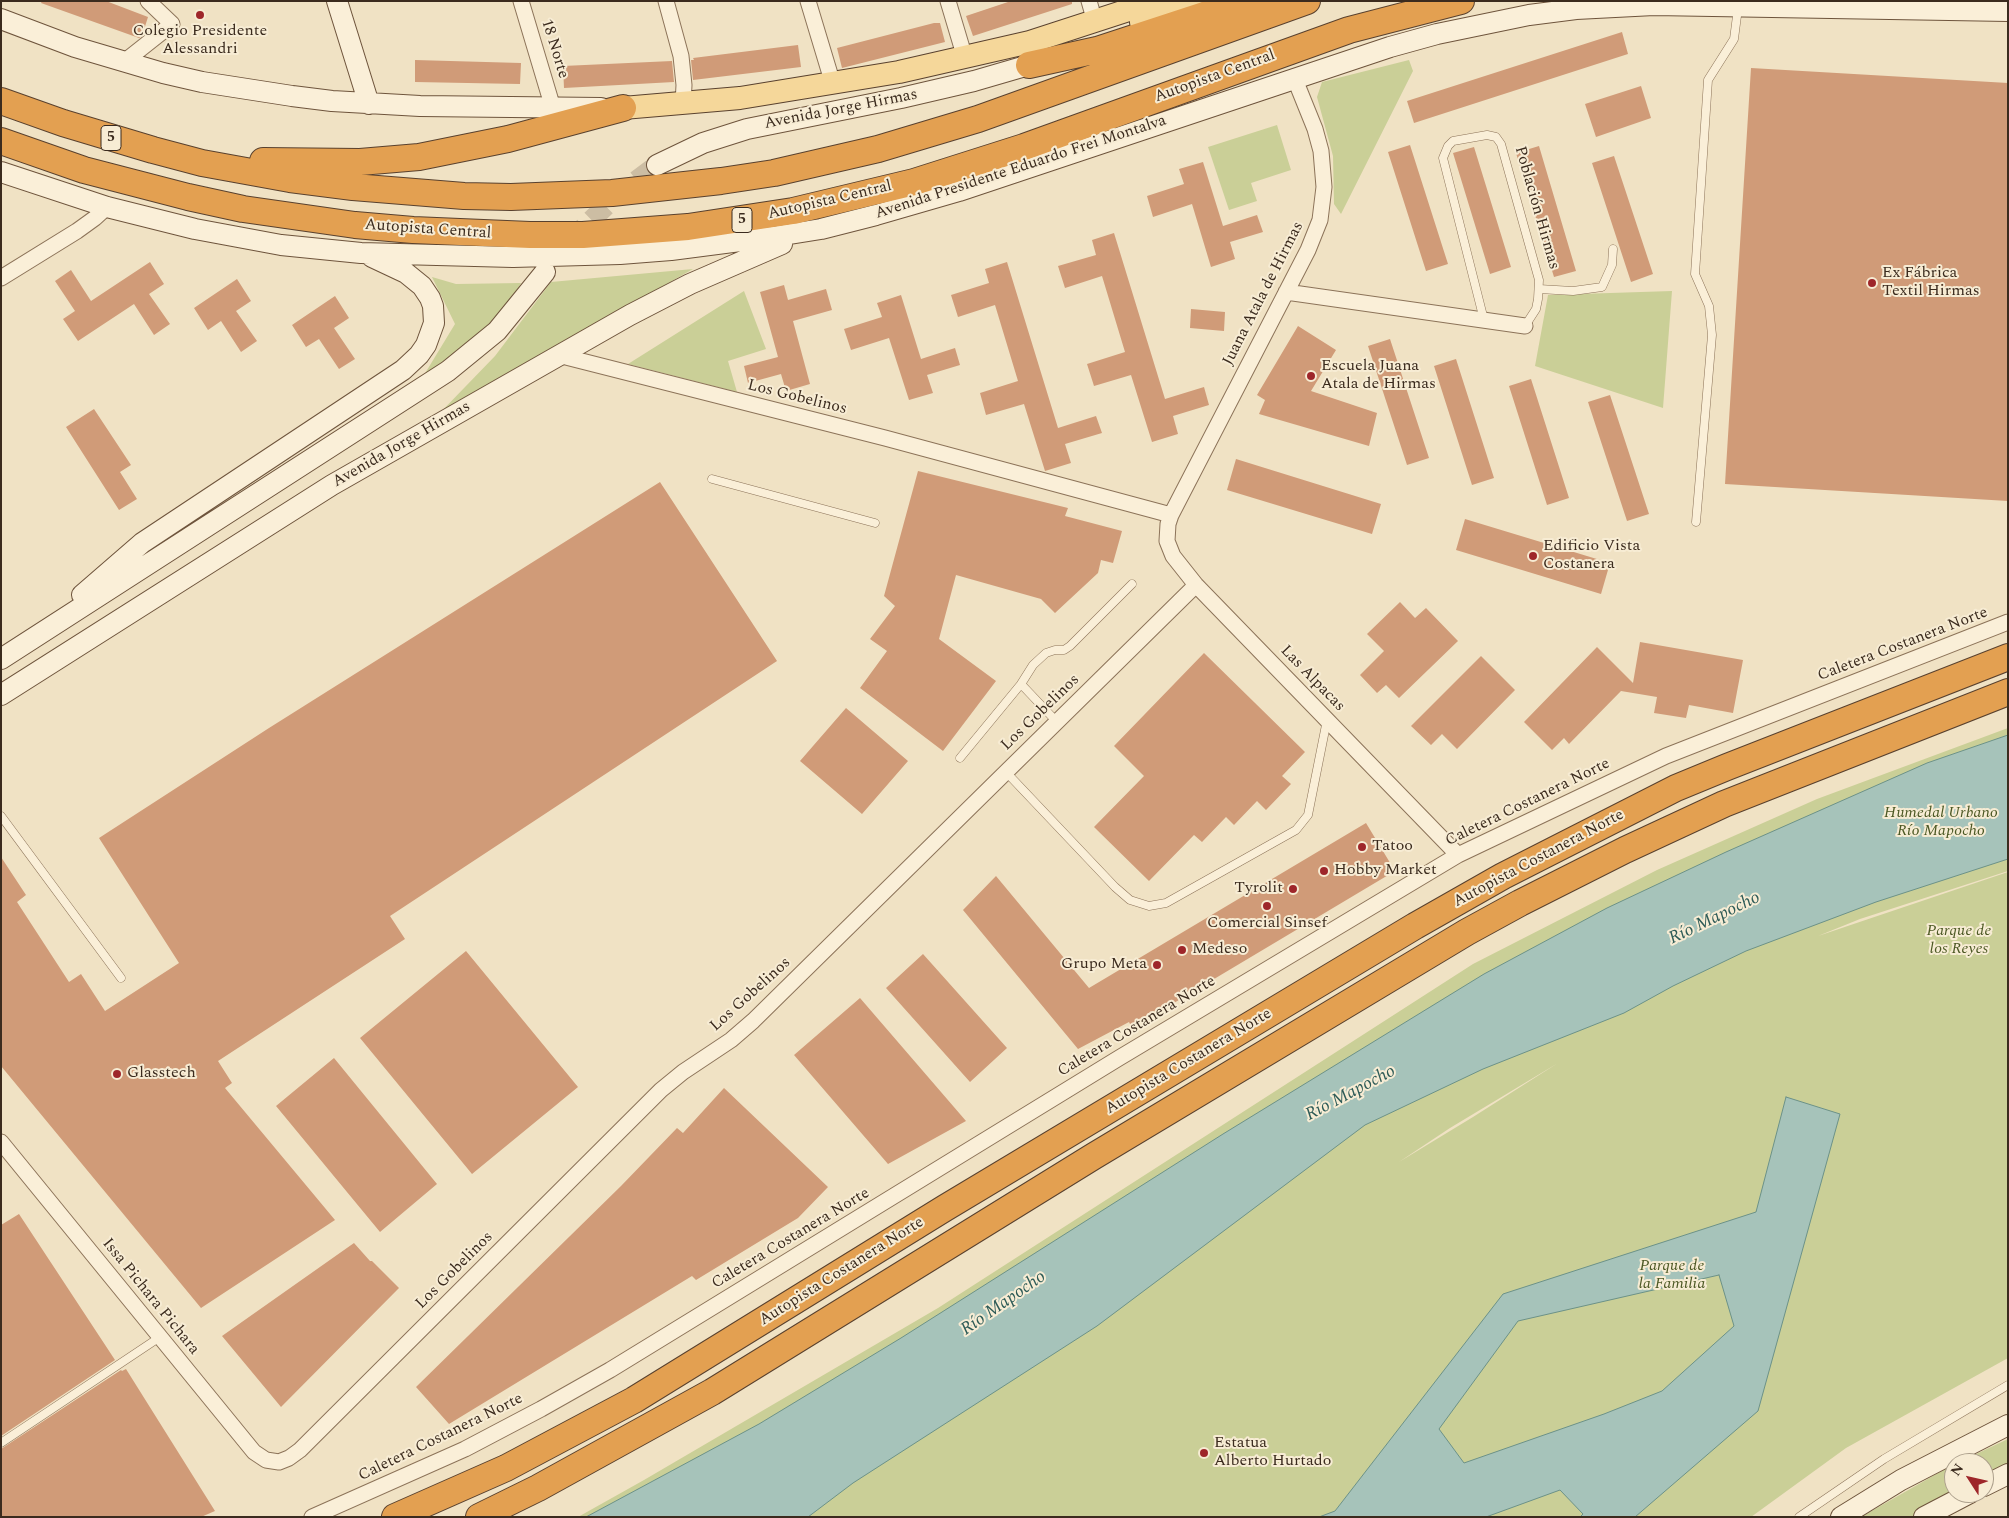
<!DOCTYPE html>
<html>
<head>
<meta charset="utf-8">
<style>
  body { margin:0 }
  #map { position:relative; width:2009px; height:1518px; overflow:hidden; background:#f0e2c4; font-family:Spectral,serif }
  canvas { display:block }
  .frame { position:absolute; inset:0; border:2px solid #3b2b1e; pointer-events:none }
  .north { position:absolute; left:1944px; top:1453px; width:50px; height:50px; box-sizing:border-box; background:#f7ecd4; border:1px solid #ac9f8b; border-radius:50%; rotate:305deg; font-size:14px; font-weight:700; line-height:20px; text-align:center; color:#3b2b1e }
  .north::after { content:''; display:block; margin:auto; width:18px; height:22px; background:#9e262a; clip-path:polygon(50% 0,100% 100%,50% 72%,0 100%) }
</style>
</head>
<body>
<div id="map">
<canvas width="2009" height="1518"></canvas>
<div class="frame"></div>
<div class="north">N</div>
</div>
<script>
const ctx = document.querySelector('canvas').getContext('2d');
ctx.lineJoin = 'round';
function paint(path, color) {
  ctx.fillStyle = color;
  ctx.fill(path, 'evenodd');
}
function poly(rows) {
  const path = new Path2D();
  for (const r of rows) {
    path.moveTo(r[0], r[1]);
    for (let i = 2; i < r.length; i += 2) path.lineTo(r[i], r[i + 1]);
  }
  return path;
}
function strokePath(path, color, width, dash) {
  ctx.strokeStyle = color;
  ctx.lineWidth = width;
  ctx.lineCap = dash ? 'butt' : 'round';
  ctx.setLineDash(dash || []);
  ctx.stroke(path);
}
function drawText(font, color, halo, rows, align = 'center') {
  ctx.font = font + ' Spectral,serif';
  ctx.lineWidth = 4;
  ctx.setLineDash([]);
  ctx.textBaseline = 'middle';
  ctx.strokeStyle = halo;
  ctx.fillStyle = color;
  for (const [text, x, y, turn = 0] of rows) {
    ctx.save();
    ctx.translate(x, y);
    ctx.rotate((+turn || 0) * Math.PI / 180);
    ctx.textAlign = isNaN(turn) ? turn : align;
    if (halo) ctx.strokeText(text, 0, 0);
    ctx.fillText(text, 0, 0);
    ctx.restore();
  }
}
const green = poly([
  [1409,60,1413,71,1341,214,1334,204,1333,156,1317,97,1322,82],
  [1277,125,1291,170,1251,183,1257,201,1229,210,1208,147],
  [693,269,436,417,495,356,551,282],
  [432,277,456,284,521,283,514,297,478,337,424,375,455,324],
  [744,291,766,349,728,361,737,392,628,364],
  [1672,291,1663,408,1535,366,1548,295],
  [2008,728,2008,871,1860,919,1818,936,2008,872,2008,1358,1846,1448,1751,1517,578,1517,644,1480,938,1308,1473,964,1657,870,1817,799],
  [1558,1063,1473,1117,1399,1162,1450,1128],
  [2008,1439,2008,1467,1984,1478,1984,1463,1957,1463],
  [1954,1464,1954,1493,1911,1517,1861,1517]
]);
const water = poly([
  [2008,735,2008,859,1876,902,1746,951,1673,986,1624,1013,1483,1069,1365,1125,1097,1326,853,1483,808,1517,586,1517,759,1424,901,1338,1223,1134,1484,974,1607,908,1726,852,1927,763,2008,735],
  [1786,1097,1840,1114,1758,1411,1635,1517,1580,1517,1583,1514,1560,1490,1486,1517,1319,1517,1335,1511,1503,1294,1756,1212,1786,1097],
  [1719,1275,1734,1326,1662,1391,1604,1414,1464,1463,1439,1429,1518,1321,1719,1275]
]);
const building = poly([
  [42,1,106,1,148,17,142,36,139,38,41,3],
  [1011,1,1072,1,1072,4,973,36,966,16],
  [934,23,940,23,945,42,842,68,837,48],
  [1622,32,1628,54,1414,123,1407,101],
  [798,45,801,67,693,80,691,60,694,60,693,58],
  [415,60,521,63,520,84,415,82],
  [672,61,674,82,564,88,563,66],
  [1751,68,2008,83,2008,501,1725,484],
  [1641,86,1651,118,1596,137,1585,104],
  [1410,145,1448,264,1426,271,1388,152],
  [1539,146,1576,271,1554,277,1516,153],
  [1474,147,1511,267,1490,274,1453,153],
  [1614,156,1653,274,1631,282,1592,163],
  [1203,162,1223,226,1257,215,1263,232,1230,242,1235,259,1211,267,1192,204,1153,217,1147,196,1184,184,1179,169],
  [1114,233,1165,399,1204,387,1209,405,1173,416,1178,434,1152,442,1131,375,1094,386,1087,364,1125,352,1102,276,1065,288,1058,266,1096,255,1092,240],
  [150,262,164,284,149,294,170,324,154,335,134,304,78,341,63,319,75,311,55,281,71,270,91,301],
  [1007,262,1058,428,1096,416,1102,433,1065,444,1071,463,1045,471,1024,404,986,415,980,393,1018,381,995,305,958,317,951,295,989,283,985,269],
  [237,279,251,301,236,311,257,341,241,352,221,321,208,330,194,308],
  [784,285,788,300,826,289,832,310,793,321,810,384,786,391,781,374,748,383,744,366,778,357,760,292],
  [901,295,921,359,955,348,960,365,927,375,933,393,909,400,889,338,851,350,844,329,882,317,877,303],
  [335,296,349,318,334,328,355,359,339,369,319,339,306,347,292,325],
  [1191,309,1225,312,1224,331,1190,328],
  [1298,326,1336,350,1311,391,1377,413,1369,446,1259,414,1265,400,1257,395],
  [1390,339,1429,458,1407,465,1368,346],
  [1456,359,1494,478,1472,485,1434,366],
  [1531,379,1569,498,1547,505,1509,386],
  [1610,395,1649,514,1627,521,1588,402],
  [94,409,131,465,120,472,137,499,119,510,66,427],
  [1236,459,1381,504,1372,534,1227,490],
  [918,471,1068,508,1065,516,1122,531,1113,563,1101,560,1098,573,1055,613,1041,599,956,575,939,639,996,681,943,751,860,688,887,651,870,639,895,606,884,596],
  [660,482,777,661,390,916,405,939,218,1061,232,1083,225,1088,335,1220,201,1308,1,1066,1,857,26,895,17,902,69,982,81,974,105,1011,179,963,99,838,269,728],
  [1465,519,1610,563,1601,594,1456,550],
  [1400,602,1415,618,1426,608,1458,641,1399,698,1386,685,1377,693,1360,675,1384,651,1367,634],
  [1640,642,1743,660,1733,713,1689,705,1686,718,1654,713,1657,697,1621,691,1569,744,1564,738,1552,750,1524,722,1597,647,1633,683],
  [1204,653,1305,752,1282,776,1291,784,1266,810,1257,801,1234,825,1226,817,1202,842,1194,835,1149,881,1094,827,1144,776,1114,746],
  [1481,656,1515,690,1457,749,1442,734,1431,745,1411,726],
  [846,708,908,761,862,814,800,761],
  [1366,823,1395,871,1132,1028,1129,1022,1078,1049,963,910,996,876,1089,988],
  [466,951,578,1087,472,1174,360,1038],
  [923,954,1007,1048,970,1082,886,988],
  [860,998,966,1121,888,1164,794,1055],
  [334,1058,437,1184,380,1232,276,1106],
  [724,1088,828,1187,798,1218,696,1280,692,1276,449,1424,416,1387,621,1186,677,1128,683,1133],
  [19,1214,115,1360,1,1436,1,1225],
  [354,1243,370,1261,372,1261,399,1288,281,1407,222,1336],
  [126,1369,215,1511,201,1517,1,1517,1,1449,121,1370,122,1371]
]);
const secondaryTunnel = poly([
  [570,241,616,196,657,165]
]);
const lane = poly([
  [1539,289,1573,291,1602,287,1612,265,1613,249],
  [1484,320,1443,158,1448,146,1453,141,1487,135,1496,137,1501,144,1539,280,1538,299,1536,309,1525,326],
  [712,479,875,523],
  [1696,522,1712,335,1709,306,1695,274,1708,80,1734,39,1738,8],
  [1021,684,1057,722],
  [960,758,1021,684,1033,665,1046,653,1055,650,1064,650,1070,646,1132,584],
  [1006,772,1115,887,1130,900,1149,906,1166,903,1296,830,1308,815,1327,720],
  [1,816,121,978],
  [1,1443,160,1337],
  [1799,1517,1884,1459,2008,1385]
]);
const street = poly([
  [521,1,553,108],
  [666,1,681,56,684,85,683,104],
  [808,1,833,84],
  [948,1,965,58],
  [1089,1,1095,22],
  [124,62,172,24,148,1],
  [1294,77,1315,129,1321,151,1324,187,1320,220,1308,250,1171,515,1168,524,1167,541,1173,556,1196,585,1458,855],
  [1,278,77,231,95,218,107,207],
  [1286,292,1525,326],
  [558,355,885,438,1171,515],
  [1,1142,254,1452,266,1460,279,1462,289,1458,300,1450,661,1090,683,1072,731,1040,753,1021,1196,585],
  [312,1517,465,1449,541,1409,610,1370,1119,1058,1458,855,1666,756,2008,622]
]);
const secondary = poly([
  [337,1,369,104],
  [1,19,75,47,163,73,202,82,292,96,332,101,420,106,601,108],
  [657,165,703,143,747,129,901,98,974,81,1029,65],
  [1,172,107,207,195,229,281,245,361,253,513,257,620,254,671,250,771,237,821,229,876,215,959,191,1390,47,1437,34,1529,15,1576,9,1654,5,2008,11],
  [82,595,142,543,403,370,419,355,426,345,434,323,433,306,430,298,422,286,406,273,372,257],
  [1,659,448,371,497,331,545,272],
  [1,695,332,485,630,315,690,284,782,244],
  [1984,1486,2008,1474],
  [1841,1517,1901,1480,2008,1425],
  [1924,1517,1970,1493]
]);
const primary = poly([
  [1141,22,1196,1],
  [623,108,740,98,899,72,1030,42,1156,1]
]);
const highway = poly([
  [1029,65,1097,50,1204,15,1263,1],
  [1,101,63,123,153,150,202,163,290,179,353,187,464,196,511,197,612,193,721,181,774,173,878,149,978,119,1307,1],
  [1,141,84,170,188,197,243,209,355,225,413,230,530,235,583,235,688,227,793,211,914,182,1024,147,1349,30,1461,1],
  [263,161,360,162,419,157,508,139,623,108],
  [395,1517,506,1468,634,1400,945,1208,1415,926,1503,876,1676,788,1727,767,2008,657],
  [479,1517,538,1488,712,1392,1094,1156,1467,932,1520,903,1625,850,1724,804,2008,692]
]);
const markers = [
  [200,15,5,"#9e262a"],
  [1872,283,5,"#9e262a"],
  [1311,376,5,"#9e262a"],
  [1533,556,5,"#9e262a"],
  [1362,847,5,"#9e262a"],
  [1324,871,5,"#9e262a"],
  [1293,889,5,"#9e262a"],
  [1267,906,5,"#9e262a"],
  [1182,950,5,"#9e262a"],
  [1157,965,5,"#9e262a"],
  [117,1074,5,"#9e262a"],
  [1204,1453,5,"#9e262a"]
];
const shields = [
  [111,138,20],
  [742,220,20]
];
const shieldNames = [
  ["5",111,138],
  ["5",742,220]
];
const poiNames = [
  ["Colegio Presidente",200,32,"center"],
  ["Alessandri",200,50,"center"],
  ["Ex Fábrica",1882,274],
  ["Textil Hirmas",1882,292],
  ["Escuela Juana",1321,367],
  ["Atala de Hirmas",1321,385],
  ["Edificio Vista",1543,547],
  ["Costanera",1543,565],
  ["Tatoo",1372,847],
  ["Hobby Market",1334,871],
  ["Tyrolit",1283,889,"right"],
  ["Comercial Sinsef",1267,924,"center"],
  ["Medeso",1192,950],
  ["Grupo Meta",1147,965,"right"],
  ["Glasstech",127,1074],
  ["Estatua",1214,1444],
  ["Alberto Hurtado",1214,1462]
];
const streetNames = [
  ["18 Norte",554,49,73],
  ["Autopista Central",1215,77,-20],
  ["Avenida Jorge Hirmas",841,110,-11],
  ["Avenida Presidente Eduardo Frei Montalva",1021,168,-18],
  ["Autopista Central",830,201,-13],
  ["Población Hirmas",1536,208,74],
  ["Autopista Central",428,230,4],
  ["Juana Atala de Hirmas",1264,294,-63],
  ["Los Gobelinos",797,398,14],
  ["Avenida Jorge Hirmas",402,445,-30],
  ["Caletera Costanera Norte",1903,645,-21],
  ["Las Alpacas",1312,679,46],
  ["Los Gobelinos",1041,713,-44],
  ["Caletera Costanera Norte",1528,803,-26],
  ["Autopista Costanera Norte",1539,859,-28],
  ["Los Gobelinos",751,995,-42],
  ["Caletera Costanera Norte",1137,1027,-31],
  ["Autopista Costanera Norte",1189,1062,-31],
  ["Caletera Costanera Norte",791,1239,-31],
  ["Los Gobelinos",455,1271,-45],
  ["Autopista Costanera Norte",842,1272,-32],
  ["Issa Pichara Pichara",150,1297,51],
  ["Caletera Costanera Norte",441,1438,-26]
];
const parkNames = [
  ["Humedal Urbano",1941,814],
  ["Río Mapocho",1941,832],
  ["Parque de",1959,932],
  ["los Reyes",1959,950],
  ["Parque de",1672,1267],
  ["la Familia",1672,1285]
];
const waterNames = [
  ["Río Mapocho",1715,919,-26],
  ["Río Mapocho",1351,1094,-28],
  ["Río Mapocho",1004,1304,-35]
];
paint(green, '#cacf97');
paint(water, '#a6c3ba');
strokePath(water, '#6c9288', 1);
paint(building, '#d09b78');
strokePath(secondaryTunnel, '#ccbda3', 20, [20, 10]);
strokePath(lane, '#8c7359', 9);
strokePath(street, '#8c7359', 17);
strokePath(secondary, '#6e543c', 22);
strokePath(primary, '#59412e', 24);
strokePath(highway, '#59412e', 28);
strokePath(lane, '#faefd8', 8);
strokePath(street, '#faefd8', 15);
strokePath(secondary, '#faefd8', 20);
strokePath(primary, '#f5d79a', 22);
strokePath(highway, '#e3a051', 26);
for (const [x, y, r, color] of markers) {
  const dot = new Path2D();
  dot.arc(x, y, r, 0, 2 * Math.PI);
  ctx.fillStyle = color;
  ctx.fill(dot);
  strokePath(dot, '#f7ecd4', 2);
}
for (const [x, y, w] of shields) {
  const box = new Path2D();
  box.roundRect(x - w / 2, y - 12.5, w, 25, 4);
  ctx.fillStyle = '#f7ecd4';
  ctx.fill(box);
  strokePath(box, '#3b2b1e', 1);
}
drawText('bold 15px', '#3b2b1e', null, shieldNames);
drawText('16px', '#3b2b1e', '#f7ecd4', poiNames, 'left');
drawText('16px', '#3b2b1e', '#f7ecd4', streetNames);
drawText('italic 16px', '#4c5824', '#f7ecd4', parkNames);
drawText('italic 18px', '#2d5b57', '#f7ecd4', waterNames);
</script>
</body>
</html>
